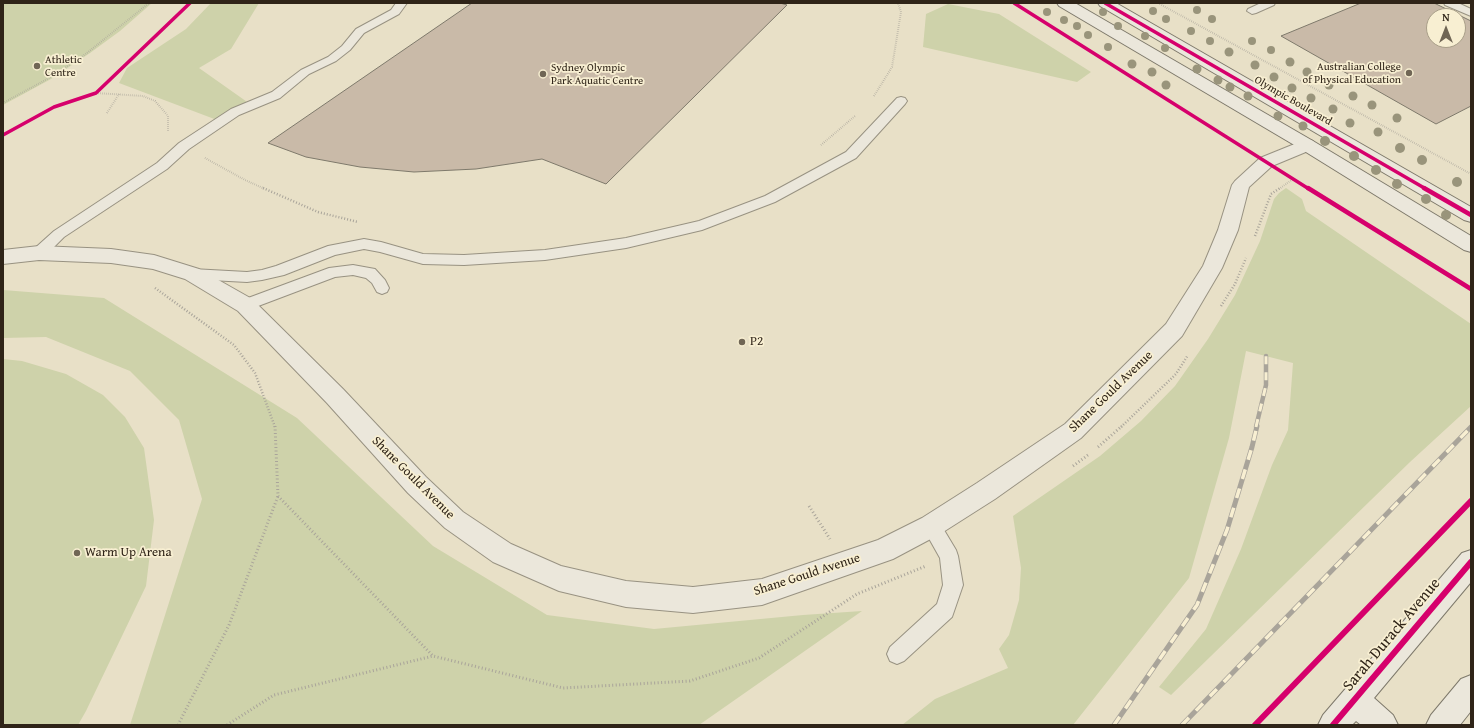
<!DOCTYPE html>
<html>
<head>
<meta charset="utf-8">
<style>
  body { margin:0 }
  #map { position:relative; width:1474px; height:728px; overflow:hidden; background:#e8e0c7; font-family:"Gentium Book Plus",serif }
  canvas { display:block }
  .frame { position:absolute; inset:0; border:4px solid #2f2418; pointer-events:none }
  .north { position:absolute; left:1426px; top:8px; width:40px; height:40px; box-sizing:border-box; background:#f8efd2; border:1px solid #a89e88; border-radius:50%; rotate:0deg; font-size:11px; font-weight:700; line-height:16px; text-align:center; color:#2f2418 }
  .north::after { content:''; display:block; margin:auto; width:14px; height:18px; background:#706655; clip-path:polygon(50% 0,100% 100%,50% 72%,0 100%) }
</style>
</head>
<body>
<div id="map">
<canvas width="1474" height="728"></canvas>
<div class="frame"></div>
<div class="north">N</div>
</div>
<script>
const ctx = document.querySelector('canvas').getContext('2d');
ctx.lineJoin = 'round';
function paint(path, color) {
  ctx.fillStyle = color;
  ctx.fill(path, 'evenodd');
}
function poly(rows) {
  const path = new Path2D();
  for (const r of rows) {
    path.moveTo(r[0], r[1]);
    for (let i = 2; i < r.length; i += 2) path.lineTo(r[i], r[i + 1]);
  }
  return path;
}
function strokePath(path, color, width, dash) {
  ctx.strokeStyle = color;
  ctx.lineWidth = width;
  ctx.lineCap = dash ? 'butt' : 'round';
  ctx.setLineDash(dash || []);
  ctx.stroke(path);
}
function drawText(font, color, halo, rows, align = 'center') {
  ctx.font = font + ' "Gentium Book Plus",serif';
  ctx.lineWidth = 3.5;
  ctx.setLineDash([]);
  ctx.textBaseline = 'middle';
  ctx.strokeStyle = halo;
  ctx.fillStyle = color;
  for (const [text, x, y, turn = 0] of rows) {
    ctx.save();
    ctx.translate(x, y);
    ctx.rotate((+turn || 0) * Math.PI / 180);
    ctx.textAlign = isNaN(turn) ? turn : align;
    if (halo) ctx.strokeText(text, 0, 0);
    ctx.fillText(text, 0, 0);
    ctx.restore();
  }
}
const green = poly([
  [3,3,152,3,120,31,90,53,51,79,3,105],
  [211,3,259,3,231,49,199,68,250,104,217,120,119,83,127,68,186,29],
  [948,4,999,14,1091,72,1077,82,923,47,926,14],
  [1286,188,1302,199,1306,211,1471,324,1471,406,1410,462,1171,695,1159,687,1206,629,1241,549,1272,465,1288,430,1293,363,1246,351,1229,438,1189,578,1073,725,902,725,935,699,1008,668,999,649,1009,635,1019,600,1021,568,1013,516,1100,456,1141,421,1175,386,1208,339,1235,295,1260,241,1274,199,1279,193],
  [3,290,104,298,297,418,433,546,547,615,654,629,803,615,862,611,699,725,130,725,202,499,179,420,130,371,46,337,3,338],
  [3,359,22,361,66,374,103,395,125,417,144,448,154,520,146,586,86,711,78,725,3,725]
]);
const building = poly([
  [472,3,780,3,787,5,606,184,542,159,476,169,414,172,360,167,306,157,268,143,472,3],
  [1361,3,1434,3,1471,21,1471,106,1436,124,1281,36,1361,3],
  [1434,16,1458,16,1458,40,1434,40,1434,16]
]);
const pathFar2 = poly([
  [1158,3,1471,174],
  [96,93,143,96,155,101,168,116,168,132],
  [874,96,892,67,901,12,898,3],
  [3,103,51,77,87,53,149,3],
  [107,113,119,94],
  [821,145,855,116],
  [205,158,245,180,265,189],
  [1279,189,1293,179]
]);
const pathFar1 = poly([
  [263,188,318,212,358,222],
  [1255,236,1271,194,1280,188],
  [155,288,234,345,255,373,275,427],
  [1221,306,1235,284,1246,258],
  [1121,427,1176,374,1188,355]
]);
const path = poly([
  [275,426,278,496,433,656,563,688,690,681,759,658,857,594,926,566],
  [1098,447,1122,426],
  [1073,466,1088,455],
  [809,506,830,539],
  [178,725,229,625,278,496],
  [227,725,274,695,433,656]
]);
const lane = poly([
  [396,3,407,3,399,14,364,33,350,50,336,61,309,74,280,98,239,115,189,149,167,169,64,237,44,257,39,258,34,257,32,253,34,249,54,231,157,163,179,143,231,109,272,92,301,70,328,57,342,46,356,29,391,10,396,3],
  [1261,3,1275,3,1274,5,1256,13,1252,14,1247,11,1248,9,1261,3],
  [1444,3,1458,3,1471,9,1471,16,1445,5,1444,3],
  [901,97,905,98,907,101,905,104,856,158,775,202,702,230,626,248,545,260,464,265,423,264,380,252,364,249,335,255,284,275,262,280,247,282,192,279,187,278,185,274,187,270,192,269,247,272,262,270,276,266,328,246,364,239,381,242,423,254,464,255,545,250,626,238,699,221,765,196,846,152,897,98,901,97],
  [353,265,375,269,385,280,389,288,387,292,382,294,377,292,372,283,366,278,353,275,335,277,245,311,240,309,237,305,240,301,329,268,353,265],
  [931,518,938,520,956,550,958,556,963,585,952,617,904,661,897,664,890,661,887,654,890,647,937,604,943,585,940,558,922,526,924,520,931,518]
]);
const street = poly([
  [1307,139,1313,141,1316,145,1313,149,1272,166,1249,187,1238,230,1222,268,1182,336,1081,438,995,499,940,534,893,559,762,605,693,613,626,607,559,591,493,562,445,528,408,493,327,403,238,311,185,279,153,269,111,263,39,260,3,264,3,250,39,246,111,249,154,255,199,269,252,299,343,389,426,477,463,512,511,544,561,566,626,581,693,587,762,579,878,540,922,518,977,483,1065,424,1166,324,1203,266,1218,230,1232,185,1235,181,1260,158,1307,139]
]);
const secondary = poly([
  [1057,3,1075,3,1313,141,1471,236,1471,252,1464,250,1301,149,1059,6,1057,3],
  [1098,3,1116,3,1471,207,1471,222,1464,220,1100,6,1098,3],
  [1471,550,1471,582,1374,698,1393,715,1398,725,1361,725,1356,721,1352,725,1318,725,1323,715,1462,553,1471,550],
  [1471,675,1471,711,1460,725,1426,725,1431,715,1461,679,1471,675]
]);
const railFar1 = poly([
  [1256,427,1266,385,1266,356]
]);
const rail = poly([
  [1114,725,1197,605,1227,530,1252,447,1257,426],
  [1182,725,1471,427]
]);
const cyclewayFar2 = poly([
  [1014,3,1309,189],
  [1105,3,1426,189],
  [3,135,54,107,96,93,190,3]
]);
const cyclewayFar1 = poly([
  [1308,188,1471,289],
  [1424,188,1471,215]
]);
const cycleway = poly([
  [1255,725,1471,501],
  [1333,725,1471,562]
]);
const trees = [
  [1197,10,4],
  [1153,11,4],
  [1047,12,4],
  [1103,12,4],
  [1166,19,4],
  [1212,19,4],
  [1064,20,4],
  [1077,26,4],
  [1118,26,4],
  [1191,31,4],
  [1088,35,4],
  [1145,36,4],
  [1210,41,4],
  [1252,41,4],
  [1108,47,4],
  [1165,48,4],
  [1271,50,4],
  [1229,52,4.5],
  [1290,62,4.5],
  [1132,64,4.5],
  [1255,65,4.5],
  [1197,69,4.5],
  [1152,72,4.5],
  [1307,72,4.5],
  [1274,77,4.5],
  [1218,80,4.5],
  [1166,85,4.5],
  [1329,85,4.5],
  [1230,87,4.5],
  [1292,88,4.5],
  [1248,96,4.5],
  [1353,96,4.5],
  [1311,98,4.5],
  [1372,105,4.5],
  [1333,109,4.5],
  [1278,116,4.5],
  [1397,118,4.5],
  [1350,123,4.5],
  [1303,126,4.5],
  [1378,132,4.5],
  [1325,141,5],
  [1400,148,5],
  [1354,156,5],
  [1422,160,5],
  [1376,170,5],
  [1457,182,5],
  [1397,184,5],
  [1426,199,5],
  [1446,215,5]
];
const markers = [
  [37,66,4,"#706655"],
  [1409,73,4,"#706655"],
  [543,74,4,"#706655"],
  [742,342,4,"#706655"],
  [77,553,4,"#706655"]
];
const farPoinames = [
  ["Athletic",45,60],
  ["Centre",45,73],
  ["Australian College",1401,67,"right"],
  ["of Physical Education",1401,80,"right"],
  ["Sydney Olympic",551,68],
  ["Park Aquatic Centre",551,81]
];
const farStreetnames = [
  ["Olympic Boulevard",1293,101,30]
];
const poiNames = [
  ["P2",750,342],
  ["Warm Up Arena",85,553]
];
const streetNames = [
  ["Shane Gould Avenue",1111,392,-44],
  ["Shane Gould Avenue",413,478,45],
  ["Shane Gould Avenue",807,575,-18]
];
const nearStreetnames = [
  ["Sarah Durack Avenue",1392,635,-50]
];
paint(green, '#ced2aa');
paint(building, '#c9baa8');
strokePath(building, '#7e796b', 1);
strokePath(lane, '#989282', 2);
strokePath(street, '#989282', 2);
strokePath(secondary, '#7e796b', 2);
strokePath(pathFar2, '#a9a49a', 2, [0.5, 1.5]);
strokePath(pathFar1, '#a9a49a', 2.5, [1, 2]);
strokePath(path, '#a9a49a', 3, [1, 2.5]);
paint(lane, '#ebe7db');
paint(street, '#ebe7db');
paint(secondary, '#ebe7db');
strokePath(railFar1, '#a9a49a', 4.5);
strokePath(rail, '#a9a49a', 5);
strokePath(railFar1, '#f8efd2', 3, [8]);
strokePath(rail, '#f8efd2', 3.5, [10]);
strokePath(cyclewayFar2, '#d6006c', 3.5);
strokePath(cyclewayFar1, '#d6006c', 4.5);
strokePath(cycleway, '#d6006c', 6);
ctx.fillStyle = '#99947b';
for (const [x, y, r] of trees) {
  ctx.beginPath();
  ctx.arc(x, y, r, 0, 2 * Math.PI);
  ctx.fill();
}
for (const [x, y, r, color] of markers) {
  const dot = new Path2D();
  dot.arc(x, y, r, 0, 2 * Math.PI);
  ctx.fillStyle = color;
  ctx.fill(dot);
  strokePath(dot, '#f8efd2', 1.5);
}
drawText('11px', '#2f2418', '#f8efd2', farPoinames, 'left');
drawText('11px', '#2f2418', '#f8efd2', farStreetnames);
drawText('13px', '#2f2418', '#f8efd2', poiNames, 'left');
drawText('13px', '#2f2418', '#f8efd2', streetNames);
drawText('16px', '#2f2418', '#f8efd2', nearStreetnames);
</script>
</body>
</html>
